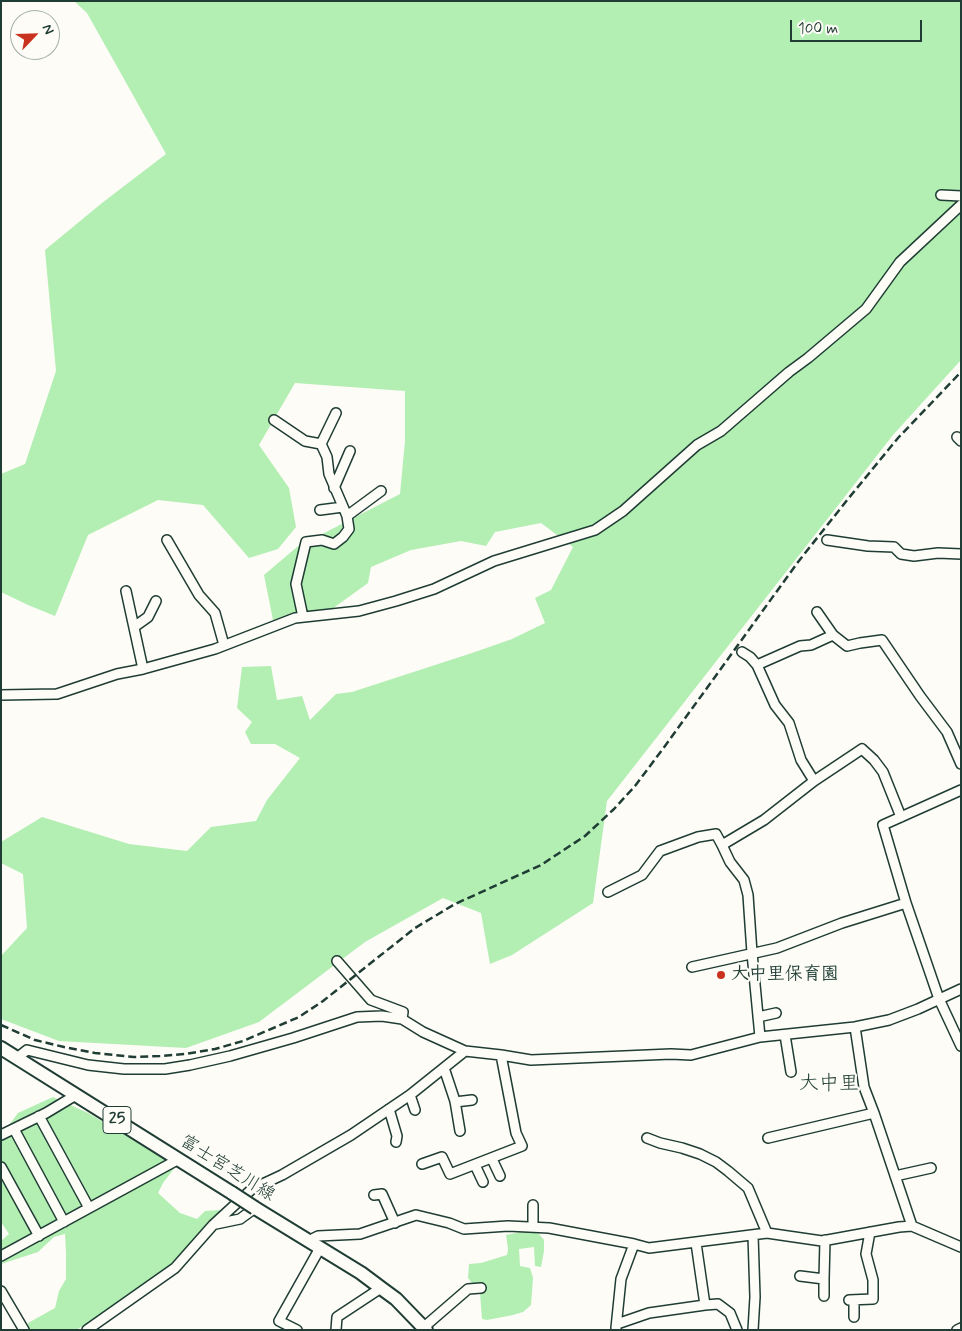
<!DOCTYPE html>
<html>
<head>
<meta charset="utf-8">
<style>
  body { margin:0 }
  #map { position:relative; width:962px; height:1331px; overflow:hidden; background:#fdfcf7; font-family:Mynerve,sans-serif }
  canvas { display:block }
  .frame { position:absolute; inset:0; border:2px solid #1f3d34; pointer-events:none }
  .north { position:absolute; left:10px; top:10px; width:50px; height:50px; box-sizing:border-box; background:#fdfcf7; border:1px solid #a4b0a9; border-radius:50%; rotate:66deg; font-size:14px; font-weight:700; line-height:20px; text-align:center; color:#1f3d34 }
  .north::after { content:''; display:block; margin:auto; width:18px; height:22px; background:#c8321e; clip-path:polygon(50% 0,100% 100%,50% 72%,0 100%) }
  .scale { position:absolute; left:790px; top:20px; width:132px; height:22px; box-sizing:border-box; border:2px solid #1f3d34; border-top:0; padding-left:6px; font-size:15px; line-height:18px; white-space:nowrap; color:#1f3d34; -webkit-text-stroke:4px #fdfcf7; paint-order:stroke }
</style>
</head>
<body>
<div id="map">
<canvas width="962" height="1331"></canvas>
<div class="frame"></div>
<div class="north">N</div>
<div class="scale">100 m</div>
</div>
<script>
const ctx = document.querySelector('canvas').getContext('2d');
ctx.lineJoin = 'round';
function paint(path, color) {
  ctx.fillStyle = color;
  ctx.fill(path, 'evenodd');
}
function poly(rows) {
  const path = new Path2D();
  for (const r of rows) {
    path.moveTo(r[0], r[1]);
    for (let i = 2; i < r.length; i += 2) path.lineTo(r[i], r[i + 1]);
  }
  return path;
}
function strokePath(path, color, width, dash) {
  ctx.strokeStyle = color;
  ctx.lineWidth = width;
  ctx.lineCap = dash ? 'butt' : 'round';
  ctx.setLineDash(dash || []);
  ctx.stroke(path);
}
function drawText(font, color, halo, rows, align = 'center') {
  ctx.font = font + ' Mynerve,"Klee One",sans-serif';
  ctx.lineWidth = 4.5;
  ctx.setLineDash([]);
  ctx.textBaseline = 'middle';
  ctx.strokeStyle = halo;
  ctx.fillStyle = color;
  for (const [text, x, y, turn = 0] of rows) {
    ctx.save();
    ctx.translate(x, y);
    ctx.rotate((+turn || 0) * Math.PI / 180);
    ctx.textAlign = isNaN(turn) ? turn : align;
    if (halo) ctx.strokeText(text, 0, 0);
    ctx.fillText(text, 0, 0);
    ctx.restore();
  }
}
const green = poly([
  [74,1,961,1,961,360,893,435,607,801,593,903,512,955,490,964,481,913,443,898,365,942,259,1022,186,1048,59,1041,1,1019,1,956,27,928,23,874,1,863,1,842,42,817,129,844,187,851,211,827,256,821,267,800,300,758,275,744,251,744,245,732,252,722,237,708,242,667,271,666,277,700,302,696,310,720,336,694,352,692,472,653,512,639,545,623,535,598,551,590,573,547,541,523,495,532,486,546,461,541,411,550,371,567,368,583,314,622,273,620,264,575,297,547,400,494,405,441,405,391,295,383,259,445,289,488,296,527,278,549,249,558,203,505,158,500,88,535,55,616,28,605,1,592,1,474,25,464,56,371,45,250,102,203,166,154,87,13],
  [53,1097,88,1113,176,1166,163,1183,158,1193,180,1213,197,1219,205,1211,221,1210,200,1244,163,1281,76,1330,29,1330,28,1323,55,1308,59,1291,66,1279,66,1253,65,1234,54,1237,38,1252,1,1264,1,1241,9,1234,1,1222,1,1136,18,1113],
  [526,1231,539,1234,544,1240,544,1251,541,1267,535,1266,534,1247,519,1249,520,1266,530,1268,533,1278,531,1305,523,1312,513,1315,487,1320,482,1319,480,1293,468,1278,469,1264,481,1263,507,1255,508,1249,506,1235]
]);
const street = poly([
  [941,195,961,196],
  [274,420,305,441,321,444,327,457,329,474,347,516,349,529,343,537,334,544,322,540,306,542,296,584,303,617],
  [957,437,961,441],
  [321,444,336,413],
  [334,488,350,451],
  [320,510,343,507],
  [347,516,381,491],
  [167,540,199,595,215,613,224,645],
  [827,540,868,546,894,547,901,554,914,556,938,553,961,554],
  [126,591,143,669],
  [817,612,833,635,847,646,860,643,882,640,920,696,947,732,961,764],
  [134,627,148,617,156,601],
  [742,652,750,657,757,665,775,705,789,723,801,760,814,781],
  [757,665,800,646,811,645,833,635],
  [1,695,57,694,117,674,143,669,215,649,295,618,359,611,396,601,434,589,494,561,595,530,623,511,697,445,721,431,789,372,808,358,866,309,900,262,961,205],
  [961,790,883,825,906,903,939,999,961,1046],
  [608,892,642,875,660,851,698,837,716,834,722,845],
  [337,961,371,1000,403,1012,402,1019],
  [692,967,777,948,842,923,906,903],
  [758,1017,776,1013],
  [855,1027,864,1087,874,1113,912,1226],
  [785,1035,791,1072],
  [760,1037,752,953,748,895,744,880,730,862,722,845,764,820,814,781,862,749,874,760,883,772,901,817],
  [17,1058,27,1050,88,1065,124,1069,165,1069,190,1065,230,1056,293,1038,357,1017,382,1016,402,1019,423,1032,465,1051,501,1055,531,1060,671,1054,691,1055,760,1037,855,1027,889,1020,918,1009,961,989],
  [444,1068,455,1101,460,1131],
  [410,1095,415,1110],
  [455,1102,472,1100],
  [389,1109,397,1136,396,1142],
  [39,1116,89,1208],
  [14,1129,64,1222],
  [1,1135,46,1113,76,1095],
  [647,1138,660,1143,682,1148,700,1154,716,1162,728,1171,748,1188,767,1233],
  [768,1138,874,1113],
  [492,1159,500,1176],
  [422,1164,442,1157,450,1174,522,1146,516,1133,501,1055],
  [475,1165,483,1182],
  [1,1167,39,1236],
  [895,1176,931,1168],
  [374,1195,382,1194,395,1223],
  [216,1224,240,1219,255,1208],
  [533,1227,533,1205],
  [753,1235,755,1297,753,1330],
  [308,1241,318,1236,360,1234,416,1215,449,1223,464,1229,508,1226,549,1228,634,1244,649,1248,767,1233,822,1241,899,1227,912,1226,961,1247],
  [696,1243,705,1305],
  [1,1256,179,1159],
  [800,1276,824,1279,825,1240],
  [824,1279,824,1296],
  [1,1291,24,1330],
  [849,1300,873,1299,873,1280,866,1254,870,1232],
  [854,1300,854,1317],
  [617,1324,649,1313,705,1305,718,1304,730,1313,737,1330],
  [424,1327,468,1289,481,1288],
  [616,1328,621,1279,634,1244],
  [87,1330,175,1268,213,1225,252,1189,282,1175,351,1135,410,1095,465,1051],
  [297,1330,279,1321,320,1248],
  [336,1330,337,1317,381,1288],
  [957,1330,961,1328]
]);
const primary = poly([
  [1,1048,232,1193],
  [255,1208,361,1273,381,1288,396,1299,426,1330]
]);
const rail = poly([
  [1,1025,35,1040,64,1047,95,1053,134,1057,160,1056,185,1054,215,1049,243,1041,299,1017,323,1001,415,928,455,904,541,865,585,836,614,809,635,786,665,746,798,562,848,499,898,438,961,372]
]);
const primaryBridge = poly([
  [232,1193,255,1208]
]);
const markers = [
  [721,975,5,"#c8321e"]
];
const shields = [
  [117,1120,28]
];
const shieldNames = [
  ["25",117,1120]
];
const poiNames = [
  ["大中里保育園",731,975]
];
const streetNames = [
  ["富士宮芝川線",227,1169,32]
];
const quarterNames = [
  ["大中里",829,1085]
];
paint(green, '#b3eeb3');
strokePath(street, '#1f3d34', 12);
strokePath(primary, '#1f3d34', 16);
strokePath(street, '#fdfcf7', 9);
strokePath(primary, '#fdfcf7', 12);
strokePath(rail, '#1f3d34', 2.5, [8, 4]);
strokePath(primaryBridge, '#1f3d34', 16, []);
strokePath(primaryBridge, '#fdfcf7', 12);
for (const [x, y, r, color] of markers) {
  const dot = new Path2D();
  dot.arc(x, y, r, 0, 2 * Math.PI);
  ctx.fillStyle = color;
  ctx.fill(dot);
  strokePath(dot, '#fdfcf7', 2);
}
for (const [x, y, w] of shields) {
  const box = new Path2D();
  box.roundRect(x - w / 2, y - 13.5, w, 27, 4);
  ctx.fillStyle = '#fdfcf7';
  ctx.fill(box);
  strokePath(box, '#1f3d34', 1);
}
drawText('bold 16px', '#1f3d34', null, shieldNames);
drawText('bold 18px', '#1f3d34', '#fdfcf7', poiNames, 'left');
drawText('18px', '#1f3d34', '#fdfcf7', streetNames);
drawText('20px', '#1f3d34', '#fdfcf7', quarterNames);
</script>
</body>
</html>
